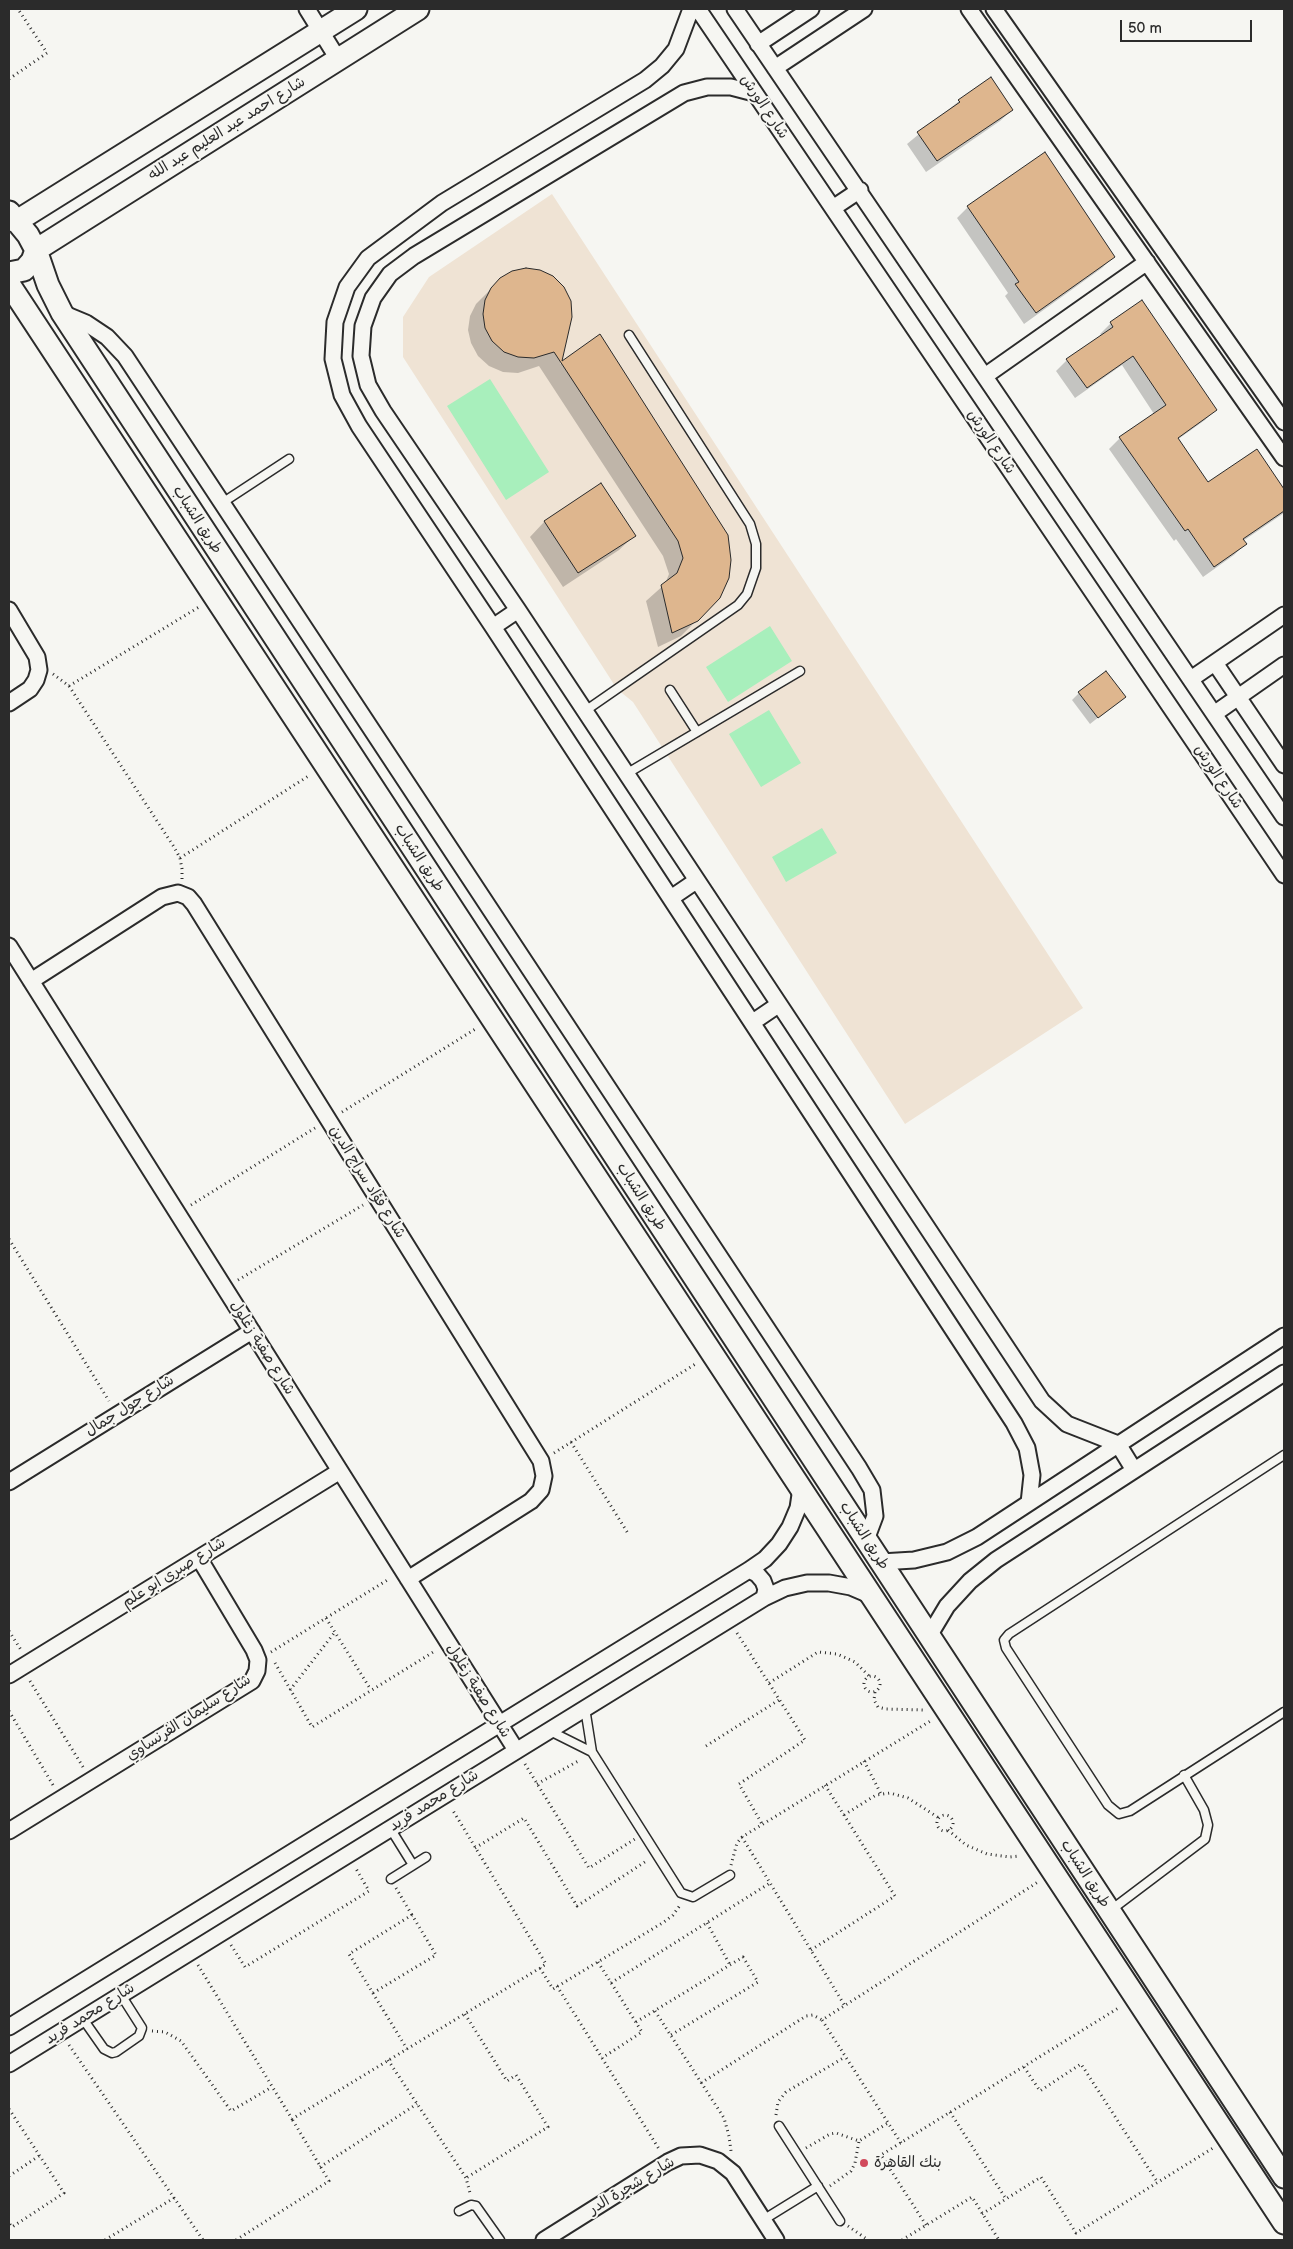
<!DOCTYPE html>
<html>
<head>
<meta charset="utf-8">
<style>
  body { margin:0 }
  #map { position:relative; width:1293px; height:2249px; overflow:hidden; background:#f6f6f2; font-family:"Balsamiq Sans",sans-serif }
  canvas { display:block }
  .frame { position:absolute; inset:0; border:10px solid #2b2b2b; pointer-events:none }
  .scale { position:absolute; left:1120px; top:20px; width:132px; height:22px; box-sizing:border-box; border:2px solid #2b2b2b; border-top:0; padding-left:6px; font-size:15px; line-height:18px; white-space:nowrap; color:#2b2b2b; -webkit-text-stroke:4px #f6f6f2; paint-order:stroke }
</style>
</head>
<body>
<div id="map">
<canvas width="1293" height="2249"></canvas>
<div class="frame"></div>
<div class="scale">50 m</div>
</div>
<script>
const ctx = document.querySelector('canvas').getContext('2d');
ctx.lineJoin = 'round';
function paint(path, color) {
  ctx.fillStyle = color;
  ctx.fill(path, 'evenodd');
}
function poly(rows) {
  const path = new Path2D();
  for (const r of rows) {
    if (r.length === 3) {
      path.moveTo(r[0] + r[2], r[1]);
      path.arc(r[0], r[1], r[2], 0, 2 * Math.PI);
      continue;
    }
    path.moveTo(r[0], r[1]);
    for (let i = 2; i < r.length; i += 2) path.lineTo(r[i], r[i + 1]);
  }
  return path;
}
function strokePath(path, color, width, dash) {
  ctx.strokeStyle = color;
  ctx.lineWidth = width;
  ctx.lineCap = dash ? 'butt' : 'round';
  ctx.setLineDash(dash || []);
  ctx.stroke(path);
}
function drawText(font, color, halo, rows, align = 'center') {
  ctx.font = font + ' "Balsamiq Sans","Playpen Sans Arabic",sans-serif';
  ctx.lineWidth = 4;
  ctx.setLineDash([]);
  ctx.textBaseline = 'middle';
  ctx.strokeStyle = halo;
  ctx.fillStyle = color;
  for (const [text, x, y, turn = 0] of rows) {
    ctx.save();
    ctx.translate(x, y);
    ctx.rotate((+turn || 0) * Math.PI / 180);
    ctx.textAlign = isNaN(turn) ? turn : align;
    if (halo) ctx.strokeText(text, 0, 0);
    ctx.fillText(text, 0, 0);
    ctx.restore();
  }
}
const built = poly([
  [552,194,1083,1008,905,1124,633,702,617,689,403,357,403,317,429,277]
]);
const green = poly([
  [490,379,549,472,506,500,447,406],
  [770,626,792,661,728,702,706,667],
  [769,710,801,763,761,787,729,734],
  [822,828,837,853,786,882,772,857]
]);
const shadow = poly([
  [991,79,1012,110,1000,121,926,172,907,144,959,101],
  [968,207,1113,257,1102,268,1024,324,1005,296,1008,293,957,218],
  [501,279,571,316,560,364,600,335,727,536,697,620,681,636,658,647,646,601,665,584,669,574,663,556,539,366,518,373,503,372,489,366,478,356,471,343,468,330,470,316,476,304],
  [1111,323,1216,409,1205,420,1177,440,1207,484,1257,450,1284,492,1284,513,1243,541,1245,544,1234,555,1203,577,1176,539,1174,541,1109,449,1120,438,1154,414,1122,365,1075,398,1056,371,1067,360,1102,336,1100,334],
  [544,522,634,536,619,550,563,587,530,537],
  [1079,693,1124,697,1090,724,1072,700]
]);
const building = poly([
  [991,77,1013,110,937,161,917,132,960,102,958,100,991,77],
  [1045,152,1115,257,1036,313,1015,284,1019,282,967,206,1045,152],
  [526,268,540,270,553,276,564,287,571,301,572,317,562,361,600,334,728,535,731,560,729,578,720,598,698,621,672,633,661,585,677,573,683,558,678,541,554,352,534,358,518,357,504,352,492,341,485,328,483,314,485,300,491,288,500,278,512,271,526,268],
  [1142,300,1217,410,1178,438,1208,482,1257,449,1284,489,1284,511,1243,539,1247,544,1214,567,1188,529,1185,531,1119,437,1166,405,1133,356,1087,388,1066,359,1113,327,1110,322,1142,300],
  [601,483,636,536,578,573,544,521,601,483],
  [1106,671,1126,697,1098,718,1078,692,1106,671]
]);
const path = poly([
  [9,79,47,53,18,9],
  [53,674,69,686,174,847,180,858,182,869,182,880],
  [69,686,199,607],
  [180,858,310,775],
  [342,1112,477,1028],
  [191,1205,315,1128],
  [9,1239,109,1401],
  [238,1280,363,1205],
  [571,1442,629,1535],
  [554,1453,697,1363],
  [326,1618,371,1690],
  [9,1631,21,1650],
  [737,1633,805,1740,739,1784,762,1824],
  [271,1652,389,1579],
  [275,1663,312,1727,435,1651],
  [872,1684,8],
  [30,1681,83,1767],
  [769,1683,818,1652,837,1654,855,1662,869,1676],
  [290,1690,335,1632],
  [875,1692,874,1700,878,1707,886,1709,923,1710],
  [9,1711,53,1785],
  [706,1746,779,1700],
  [864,1761,881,1794],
  [525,1764,589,1868,635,1839],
  [537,1784,580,1760],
  [844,1815,876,1795,890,1793,908,1798,939,1818],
  [945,1823,8],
  [948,1830,966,1845,987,1854,1010,1857,1020,1856],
  [742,1837,845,2006],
  [475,1848,524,1818,577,1906,648,1860],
  [731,1865,737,1843,742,1837,932,1720],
  [396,1888,412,1915],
  [707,1923,730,1965],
  [231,1945,245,1967,369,1891,355,1867],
  [811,1950,895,1896,825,1785],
  [598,1962,642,2032,602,2058],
  [198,1965,292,2119,540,1968,546,1964,452,1809],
  [540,1968,553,1989,664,1922,673,1915,681,1904],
  [611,1983,770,1883],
  [557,1986,659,2149],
  [373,1993,436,1955,412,1915,349,1954,407,2049],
  [655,2011,724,2118,729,2136,731,2151],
  [465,2014,507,2081,516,2075,548,2127,466,2178],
  [636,2022,743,1957,758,1982,671,2035],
  [152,2031,165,2032,181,2041,231,2111,272,2087],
  [69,2045,203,2240],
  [388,2060,459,2167,466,2178,470,2193],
  [1024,2067,1040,2091,1081,2064,1158,2183],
  [701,2083,806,2016,813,2015,822,2020],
  [9,2109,64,2193,12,2227,9,2223],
  [950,2112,1006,2199],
  [776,2115,778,2102,786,2092,845,2057],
  [901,2143,822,2020,1038,1882],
  [806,2148,830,2134,836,2133,859,2141,888,2123],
  [320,2167,417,2104],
  [9,2176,39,2156],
  [830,2186,851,2171,855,2163,859,2141],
  [982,2214,1041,2177,1076,2233,1213,2148],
  [926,2225,881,2155,1120,2007],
  [848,2226,868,2240],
  [105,2240,174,2198],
  [236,2240,329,2181,292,2119],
  [902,2240,972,2197,999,2240]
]);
const lane = poly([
  [222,503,289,459],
  [670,690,697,732],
  [585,711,738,605,747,594,756,568,756,544,750,524,629,335],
  [626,774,800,671],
  [1284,1455,1009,1634,1004,1640,1006,1648,1108,1805,1119,1814,1130,1811,1284,1712],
  [585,1708,592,1752,681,1893,693,1897,730,1875],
  [548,1730,592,1752],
  [390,1828,413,1865],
  [391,1879,426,1857],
  [1111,1910,1205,1839,1208,1825,1204,1810,1184,1775],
  [83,2019,104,2049,112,2053,116,2052,139,2036,142,2028,121,1995],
  [779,2126,840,2221],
  [459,2211,471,2205,476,2206,500,2240],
  [763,2220,818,2186]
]);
const street = poly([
  [307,9,338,59],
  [691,9,676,49,662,66,645,80,442,203,368,258,347,287,335,322,333,359,342,395,359,426,493,627,1014,1423,1027,1448,1032,1475,1029,1503],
  [698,9,1284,875],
  [735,9,1284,817],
  [969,9,1284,458],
  [994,9,1284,422],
  [758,44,811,9],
  [775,68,864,9],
  [754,93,731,87,707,87,684,93,414,256,390,274,373,298,363,326,361,356,368,385,383,411,518,610,1042,1401,1067,1424,1118,1444,1134,1470],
  [833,208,860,190],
  [62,313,86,323,107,337,125,356,859,1468,872,1490,875,1516,866,1540],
  [985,376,1147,262],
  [9,610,37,657,39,670,36,680,30,689,9,703],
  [493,627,518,610],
  [1215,663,1284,765],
  [1191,679,1284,615],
  [1214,714,1284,665],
  [671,898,696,881],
  [9,946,516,1750],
  [31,981,162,897,178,893,188,897,194,904,541,1461,544,1476,541,1490,531,1501,408,1579],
  [753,1022,778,1005],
  [9,1482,252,1331],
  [881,1562,914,1560,947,1552,977,1537,1284,1336],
  [749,1570,757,1574,763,1581,766,1589,764,1598],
  [929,1636,947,1606,970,1581,996,1560,1284,1373],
  [9,1675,340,1471],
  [9,1831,252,1681,257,1671,258,1660,254,1650,199,1558],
  [9,2027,749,1570,765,1559,779,1544,790,1527,798,1508,801,1488],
  [9,2064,764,1598,785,1588,807,1583,829,1583,851,1587,872,1596],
  [544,2240,668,2162,681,2156,700,2155,718,2161,733,2173,776,2240]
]);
const secondary = poly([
  [9,212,28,235,36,250,48,285,62,313,1284,2177],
  [9,220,17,221,356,9],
  [9,273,24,270,32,261,36,250,418,9],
  [9,284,1284,2223]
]);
const markers = [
  [864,2163,5,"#d1495b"]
];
const streetNames = [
  ["شارع الورش",764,107,56],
  ["شارع احمد عبد العليم عبد الله",227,129,-32],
  ["شارع الورش",991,442,56],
  ["طريق الشباب",197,520,57],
  ["شارع الورش",1218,777,56],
  ["طريق الشباب",419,858,57],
  ["شارع فؤاد سراج الدين",367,1182,58],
  ["طريق الشباب",641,1197,57],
  ["شارع صفية زغلول",262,1348,58],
  ["شارع جول جمال",130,1406,-32],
  ["طريق الشباب",864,1536,57],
  ["شارع صبرى ابو علم",174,1573,-32],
  ["شارع صفية زغلول",478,1691,58],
  ["شارع سليمان الفرنساوي",189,1718,-33],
  ["شارع محمد فريد",434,1801,-32],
  ["طريق الشباب",1085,1874,57],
  ["شارع محمد فريد",90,2014,-32],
  ["شارع شجرة الدر",632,2186,-31]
];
const poiNames = [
  ["بنك القاهرة",874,2163]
];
paint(built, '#efe3d4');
paint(green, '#a8efbc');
paint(shadow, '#0003');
paint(building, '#deb68e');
strokePath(building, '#2b2b2b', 1);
strokePath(lane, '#2b2b2b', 11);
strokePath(street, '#2b2b2b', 19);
strokePath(secondary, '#2b2b2b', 25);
strokePath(path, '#2b2b2b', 3, [1, 4]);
strokePath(lane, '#f6f6f2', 8);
strokePath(street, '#f6f6f2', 15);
strokePath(secondary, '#f6f6f2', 21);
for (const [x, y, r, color] of markers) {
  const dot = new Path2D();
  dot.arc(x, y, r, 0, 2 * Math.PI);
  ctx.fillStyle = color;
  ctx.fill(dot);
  strokePath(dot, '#f6f6f2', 2);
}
drawText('15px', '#2b2b2b', '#f6f6f2', streetNames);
drawText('15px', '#2b2b2b', '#f6f6f2', poiNames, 'left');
</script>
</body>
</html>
